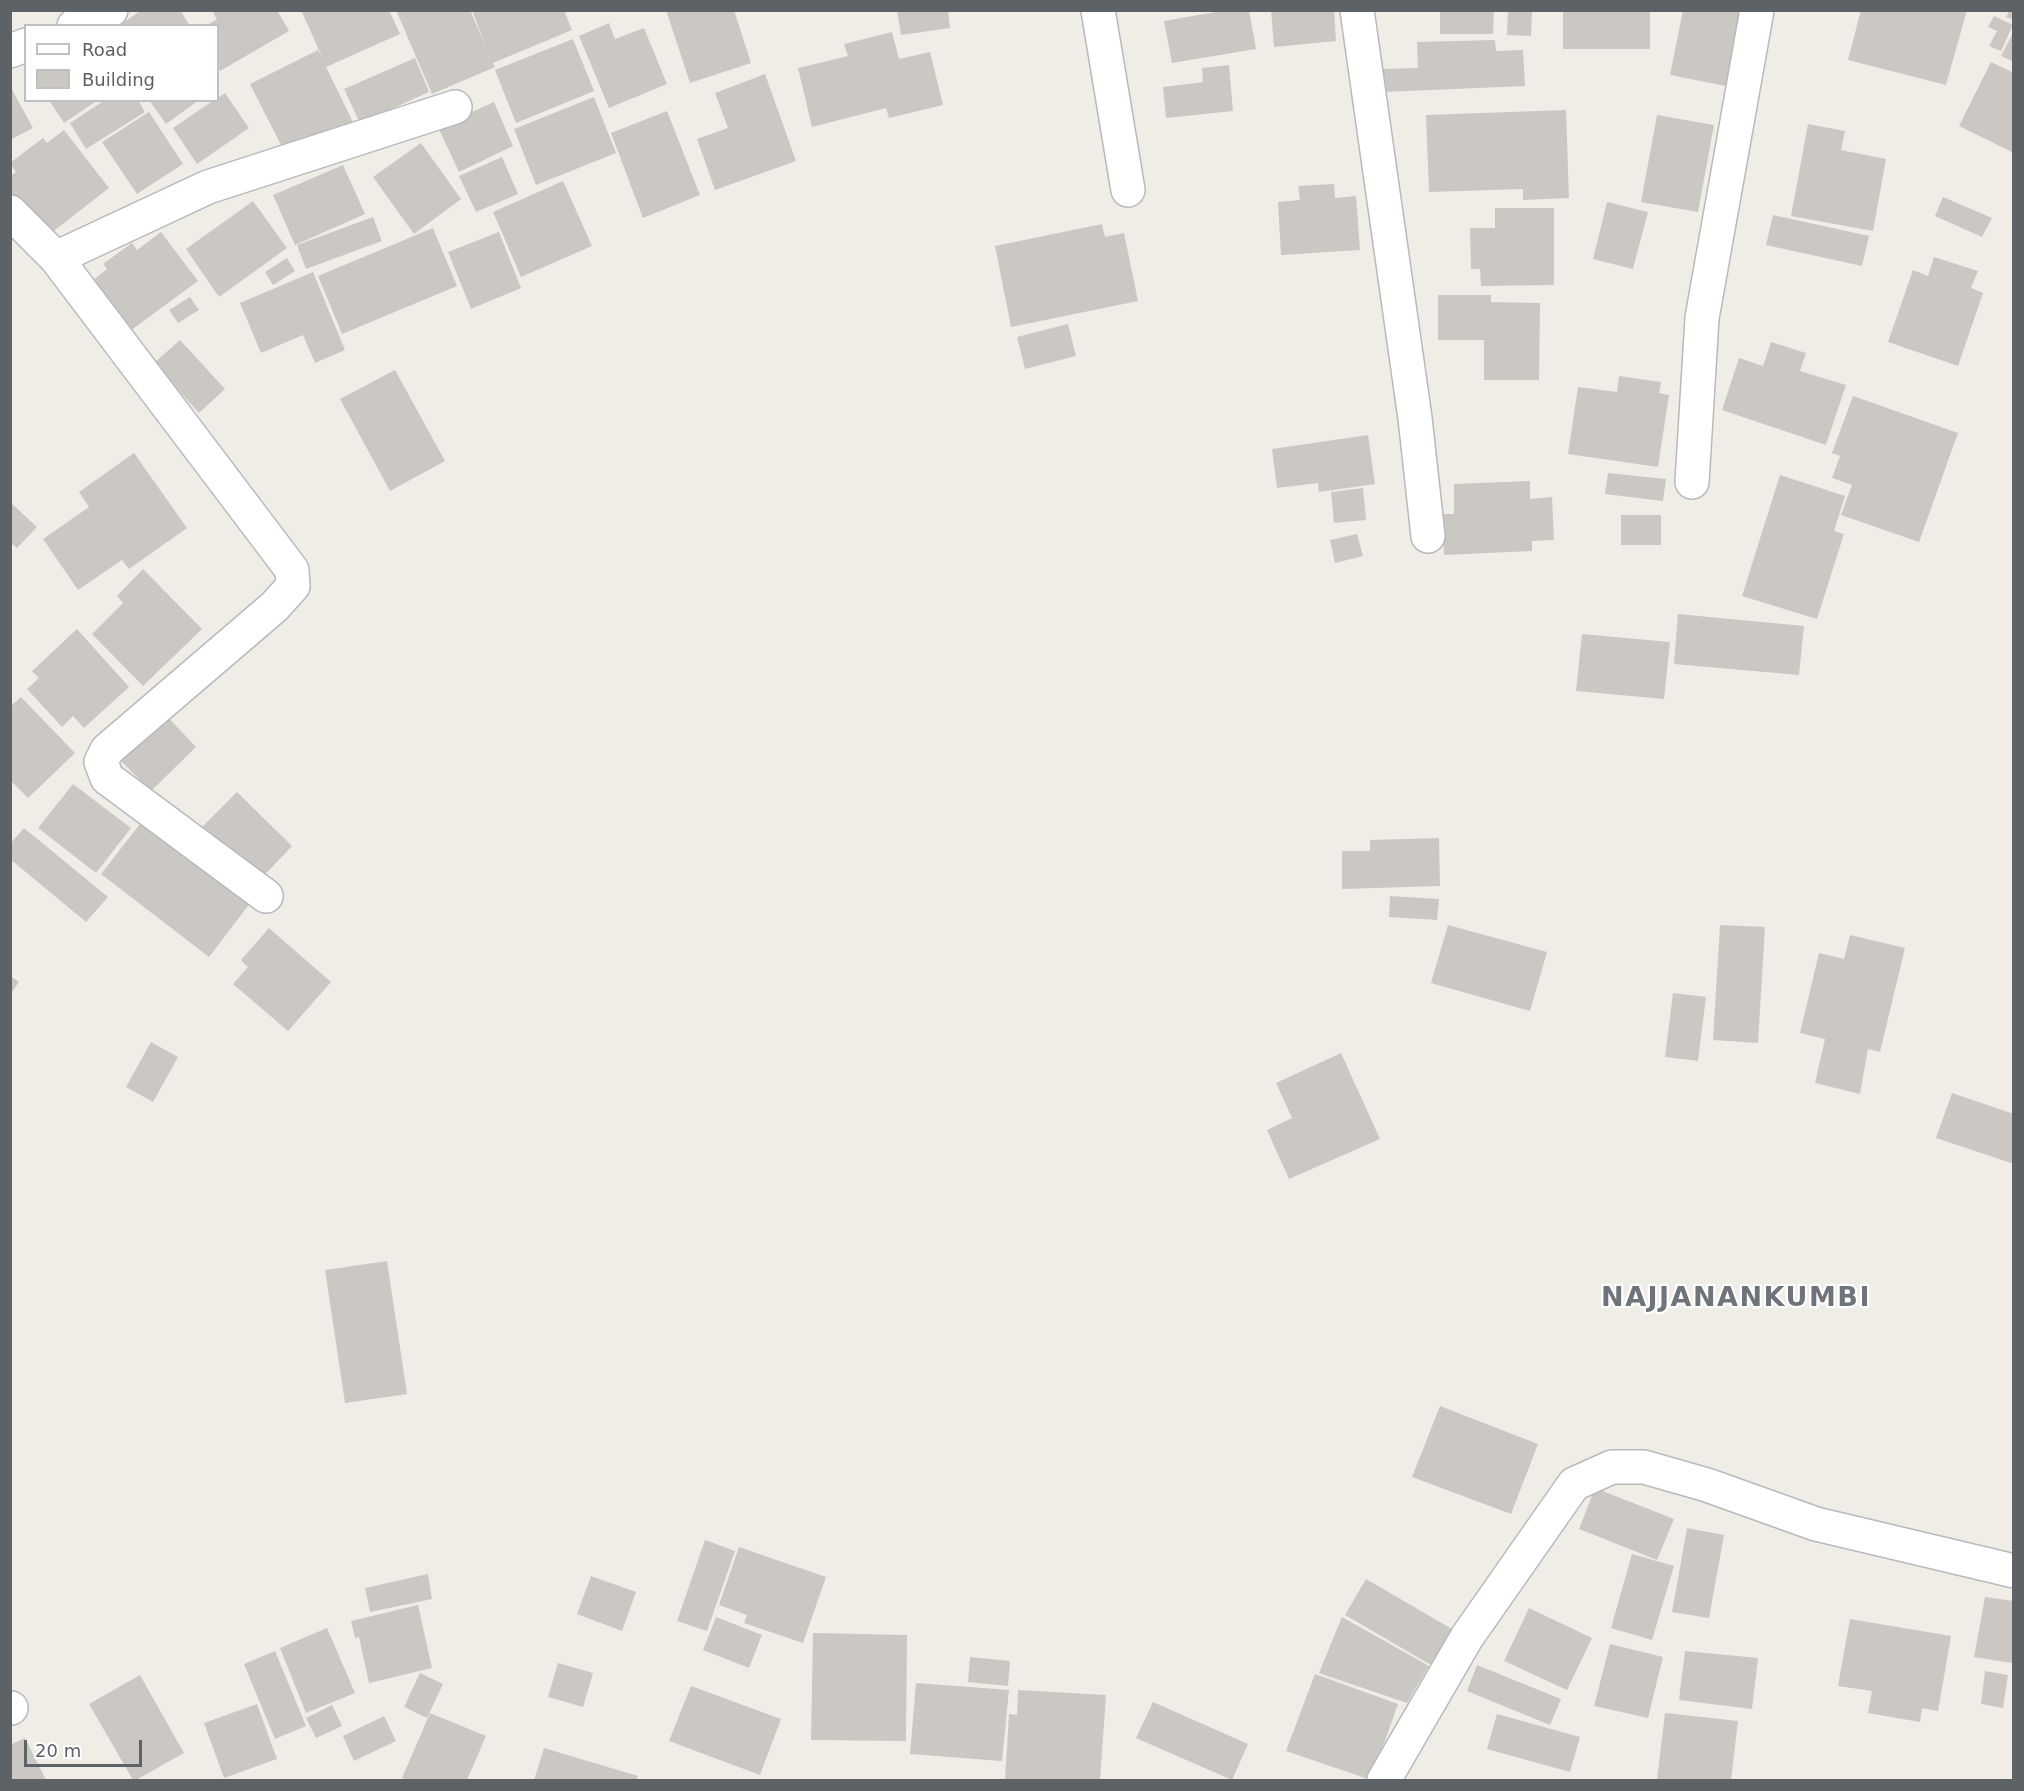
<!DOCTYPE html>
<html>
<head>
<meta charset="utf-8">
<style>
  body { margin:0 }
  #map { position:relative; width:2024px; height:1791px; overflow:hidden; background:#f0ede6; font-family:"DejaVu Sans",sans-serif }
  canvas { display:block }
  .frame { position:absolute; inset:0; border:12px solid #5d6267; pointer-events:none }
  .legend { position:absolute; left:24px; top:24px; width:195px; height:78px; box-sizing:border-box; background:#fff; border:2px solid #bec0c2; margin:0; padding:8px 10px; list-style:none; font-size:18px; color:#5d6267 }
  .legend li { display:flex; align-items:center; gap:12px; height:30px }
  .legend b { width:30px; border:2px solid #bec0c2 }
  .scale { position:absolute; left:24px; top:1740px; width:118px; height:27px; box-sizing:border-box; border:3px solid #5d6267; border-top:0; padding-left:8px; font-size:18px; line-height:21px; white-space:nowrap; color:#5d6267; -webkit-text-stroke:4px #fff; paint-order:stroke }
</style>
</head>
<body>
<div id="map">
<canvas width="2024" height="1791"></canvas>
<div class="frame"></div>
<ul class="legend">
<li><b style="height:8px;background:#fff"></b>Road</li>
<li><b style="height:16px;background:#cbc8c3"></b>Building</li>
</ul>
<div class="scale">20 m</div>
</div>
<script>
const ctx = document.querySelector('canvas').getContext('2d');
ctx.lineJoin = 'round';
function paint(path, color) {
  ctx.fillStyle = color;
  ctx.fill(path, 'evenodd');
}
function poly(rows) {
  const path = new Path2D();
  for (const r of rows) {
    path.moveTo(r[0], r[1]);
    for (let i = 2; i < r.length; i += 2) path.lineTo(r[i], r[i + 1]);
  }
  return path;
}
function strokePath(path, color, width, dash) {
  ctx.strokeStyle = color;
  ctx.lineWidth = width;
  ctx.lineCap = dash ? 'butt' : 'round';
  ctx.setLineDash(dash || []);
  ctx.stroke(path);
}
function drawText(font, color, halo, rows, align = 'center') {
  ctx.font = font + ' "DejaVu Sans",sans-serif';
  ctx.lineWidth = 4.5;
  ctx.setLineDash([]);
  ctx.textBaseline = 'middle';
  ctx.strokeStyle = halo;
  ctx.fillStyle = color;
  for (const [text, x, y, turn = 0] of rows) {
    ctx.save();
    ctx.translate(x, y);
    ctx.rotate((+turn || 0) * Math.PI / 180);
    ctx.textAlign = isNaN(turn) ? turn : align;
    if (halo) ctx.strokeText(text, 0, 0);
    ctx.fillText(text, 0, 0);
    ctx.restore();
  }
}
const building = poly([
  [142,10,180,10,190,26,118,26],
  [217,10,277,10,289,31,220,71,218,66,218,26,206,26,217,19,213,13],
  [301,10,389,10,400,34,326,67,353,122,286,155,250,84,318,50,323,59],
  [396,10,470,10,486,47,472,10,564,10,572,30,493,63,495,67,432,94],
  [666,10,734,10,751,63,690,83],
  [897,10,948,10,950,28,901,35],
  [1227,10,1249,10,1256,49,1172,63,1164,21],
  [1271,10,1334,10,1336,41,1274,47],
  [1440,10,1494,10,1493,34,1440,34],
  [1508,10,1532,10,1531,36,1507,35],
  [1563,10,1650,10,1650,49,1563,49],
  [1683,10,1746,10,1731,87,1670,75],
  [1861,10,1967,10,1946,85,1848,60],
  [2010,10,2014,10,2014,20,2006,17],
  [1994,16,2013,25,2001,51,1989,46,1997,31,1988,27],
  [609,23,615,39,644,28,667,84,609,108,579,36],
  [2014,31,2014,62,2001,56],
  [892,32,899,59,930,52,943,105,889,118,886,108,812,127,798,68,848,56,844,44],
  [573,39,594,91,516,123,495,70],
  [1495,40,1496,51,1523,50,1525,86,1384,92,1383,69,1418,68,1417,42],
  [415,58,429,92,360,123,344,89],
  [1991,62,2014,73,2014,153,1959,126],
  [1229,65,1233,111,1166,118,1163,87,1203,82,1202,68],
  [765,74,796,161,715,190,697,139,728,128,715,93],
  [10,86,33,128,10,140],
  [225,93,249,128,197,164,173,128,214,100,218,100,218,98],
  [594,97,616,153,536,185,514,129],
  [49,100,98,100,64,123],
  [105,100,138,100,145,112,86,149,70,123],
  [149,100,199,100,166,124],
  [494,102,513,146,459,172,438,127],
  [1566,110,1569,198,1523,200,1523,189,1429,192,1426,115],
  [667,111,700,195,643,218,611,133],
  [149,112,183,164,137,194,102,142],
  [1657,115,1714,125,1698,212,1641,202],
  [1808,124,1845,131,1841,150,1886,159,1873,231,1791,216],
  [64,130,109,188,46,237,10,191,10,176,16,172,10,163,43,138,47,143],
  [421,143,461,199,414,234,373,177],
  [502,157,518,194,476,212,459,176],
  [343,165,365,214,295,245,273,195],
  [563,181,592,246,521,277,493,212],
  [1334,184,1335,198,1356,196,1360,250,1281,255,1278,202,1300,200,1298,186],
  [1943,197,1992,218,1982,237,1935,216],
  [253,201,287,248,219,297,186,249],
  [1607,202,1648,212,1633,269,1593,259],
  [1495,208,1554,208,1554,285,1481,286,1480,269,1471,269,1470,228,1495,228],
  [1773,215,1869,236,1862,266,1766,245],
  [373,217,382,241,306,269,297,245],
  [1102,224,1105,237,1124,233,1138,301,1011,327,995,246],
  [433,228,457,286,342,334,318,276],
  [161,232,198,281,130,331,93,280,107,269,103,264,132,243,137,250],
  [499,232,521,288,471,309,448,252],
  [1934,257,1978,271,1971,288,1983,293,1958,366,1888,342,1913,270,1928,276],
  [287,258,295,271,273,285,265,272],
  [313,272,345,350,315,363,303,335,261,353,240,303],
  [1438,295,1491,295,1491,302,1540,303,1539,380,1484,380,1484,340,1438,340],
  [190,297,199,310,178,323,169,310],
  [1068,324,1076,356,1025,369,1017,337],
  [180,340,225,389,199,413,154,363],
  [1771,342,1806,353,1800,371,1846,385,1826,445,1722,410,1739,358,1763,366],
  [395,370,445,461,390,491,340,399],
  [1619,376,1661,382,1659,393,1669,395,1658,467,1568,454,1578,387,1617,392],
  [1853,396,1958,433,1919,542,1841,515,1852,485,1832,478,1840,456,1832,453],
  [1368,435,1375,484,1319,492,1318,483,1277,488,1272,449],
  [134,453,187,528,129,569,122,560,78,590,43,539,89,507,79,492],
  [1608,473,1666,479,1663,501,1605,494],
  [1780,475,1845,496,1834,531,1844,534,1817,619,1742,596],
  [1530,481,1530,499,1552,497,1554,540,1532,541,1532,551,1444,555,1442,514,1454,514,1454,484],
  [1363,488,1366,520,1334,523,1331,492],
  [10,502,37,527,17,548,10,542],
  [1621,515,1661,515,1661,545,1621,545],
  [1357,534,1363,556,1335,563,1330,540],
  [143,569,202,629,143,686,92,634,123,603,117,596],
  [1678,614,1804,626,1799,675,1674,664],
  [77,629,129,687,84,728,73,716,62,727,27,689,39,678,32,671],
  [1582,634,1670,642,1664,699,1576,691],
  [21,697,75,753,28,798,10,780,10,707],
  [163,712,196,747,151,791,116,756],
  [73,784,131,828,96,873,38,828],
  [237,792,292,846,256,884,200,829],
  [143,820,251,902,209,957,101,874],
  [24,828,108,897,86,922,10,859,10,844],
  [1439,838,1440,886,1342,889,1342,851,1370,851,1370,840],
  [1390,896,1439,899,1437,920,1389,917],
  [1448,925,1547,952,1530,1011,1431,983],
  [1720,925,1765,927,1758,1043,1713,1040],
  [269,928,331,982,288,1031,233,984,248,967,241,960],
  [1850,935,1905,948,1880,1052,1868,1049,1860,1094,1815,1083,1825,1039,1800,1033,1819,953,1844,959],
  [10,976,19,982,10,995],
  [1673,993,1706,997,1698,1061,1665,1057],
  [151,1042,178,1057,153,1102,126,1087],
  [1341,1053,1380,1139,1289,1179,1267,1130,1292,1118,1276,1083],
  [1952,1093,2014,1114,2014,1164,1936,1138],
  [387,1261,407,1394,345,1403,325,1270],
  [1440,1406,1538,1444,1511,1514,1412,1477],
  [1595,1488,1674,1519,1657,1560,1579,1529],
  [1687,1528,1724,1535,1709,1618,1672,1612],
  [705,1540,735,1551,707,1631,677,1621],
  [739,1547,826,1577,803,1643,744,1623,747,1615,719,1605],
  [1632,1554,1674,1566,1652,1640,1611,1628],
  [428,1574,432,1599,370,1612,365,1588],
  [591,1576,636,1592,622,1631,577,1614],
  [1366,1579,1452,1629,1431,1665,1345,1615],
  [1985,1597,2014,1601,2014,1653,2012,1663,1974,1657],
  [418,1605,432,1668,369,1683,359,1637,355,1638,351,1621],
  [1529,1608,1592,1638,1567,1690,1504,1661],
  [716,1617,762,1635,749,1668,703,1650],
  [1342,1617,1429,1666,1407,1703,1319,1673],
  [1850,1619,1951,1636,1938,1711,1922,1708,1920,1722,1868,1713,1872,1691,1838,1686],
  [327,1628,355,1693,306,1713,280,1648],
  [813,1633,907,1635,906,1741,811,1740],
  [1610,1644,1663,1657,1648,1718,1594,1706],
  [275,1651,306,1726,275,1739,244,1664],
  [1685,1651,1758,1658,1752,1709,1679,1700],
  [970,1657,1010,1661,1008,1686,968,1682],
  [558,1663,593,1673,583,1707,548,1697],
  [1477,1665,1561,1699,1550,1725,1467,1691],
  [1985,1671,2008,1675,2003,1708,1981,1704],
  [420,1673,443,1684,427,1718,404,1707],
  [1315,1674,1398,1704,1371,1780,1286,1751],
  [140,1675,184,1753,136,1780,133,1780,89,1704],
  [916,1683,1009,1690,1002,1761,910,1754],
  [691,1686,781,1719,760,1775,669,1741],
  [1018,1690,1106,1695,1100,1780,1005,1780,1009,1714,1017,1715],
  [1153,1702,1248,1744,1232,1780,1136,1738],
  [257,1704,277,1759,224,1778,204,1723],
  [332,1705,342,1726,316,1738,306,1718],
  [430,1713,486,1736,467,1780,409,1780,402,1778],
  [1665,1713,1738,1721,1731,1780,1657,1780],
  [1497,1714,1580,1737,1570,1772,1487,1749],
  [384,1716,396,1741,354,1761,343,1736],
  [25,1738,46,1780,10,1780,10,1745],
  [544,1748,638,1776,636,1780,534,1780]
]);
const minor = poly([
  [1098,10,1128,190],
  [1357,10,1415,418,1428,536],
  [74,26,111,10],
  [10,51,26,45],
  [10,212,56,258,208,187,455,107],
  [56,258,292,570,293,586,274,607,107,750,101,762,107,778,266,896],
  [1692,482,1702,318,1757,10],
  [10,1708,11,1708],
  [1384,1780,1467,1637,1574,1484,1612,1467,1644,1467,1707,1485,1816,1524,2014,1571]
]);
const districtNames = [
  ["NAJJANANKUMBI",1736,1299]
];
paint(building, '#cbc8c3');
strokePath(minor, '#b6b9bd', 36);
strokePath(minor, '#fff', 33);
ctx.letterSpacing = '1.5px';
drawText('bold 27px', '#6e7479', '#fff', districtNames);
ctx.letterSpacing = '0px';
</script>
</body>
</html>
